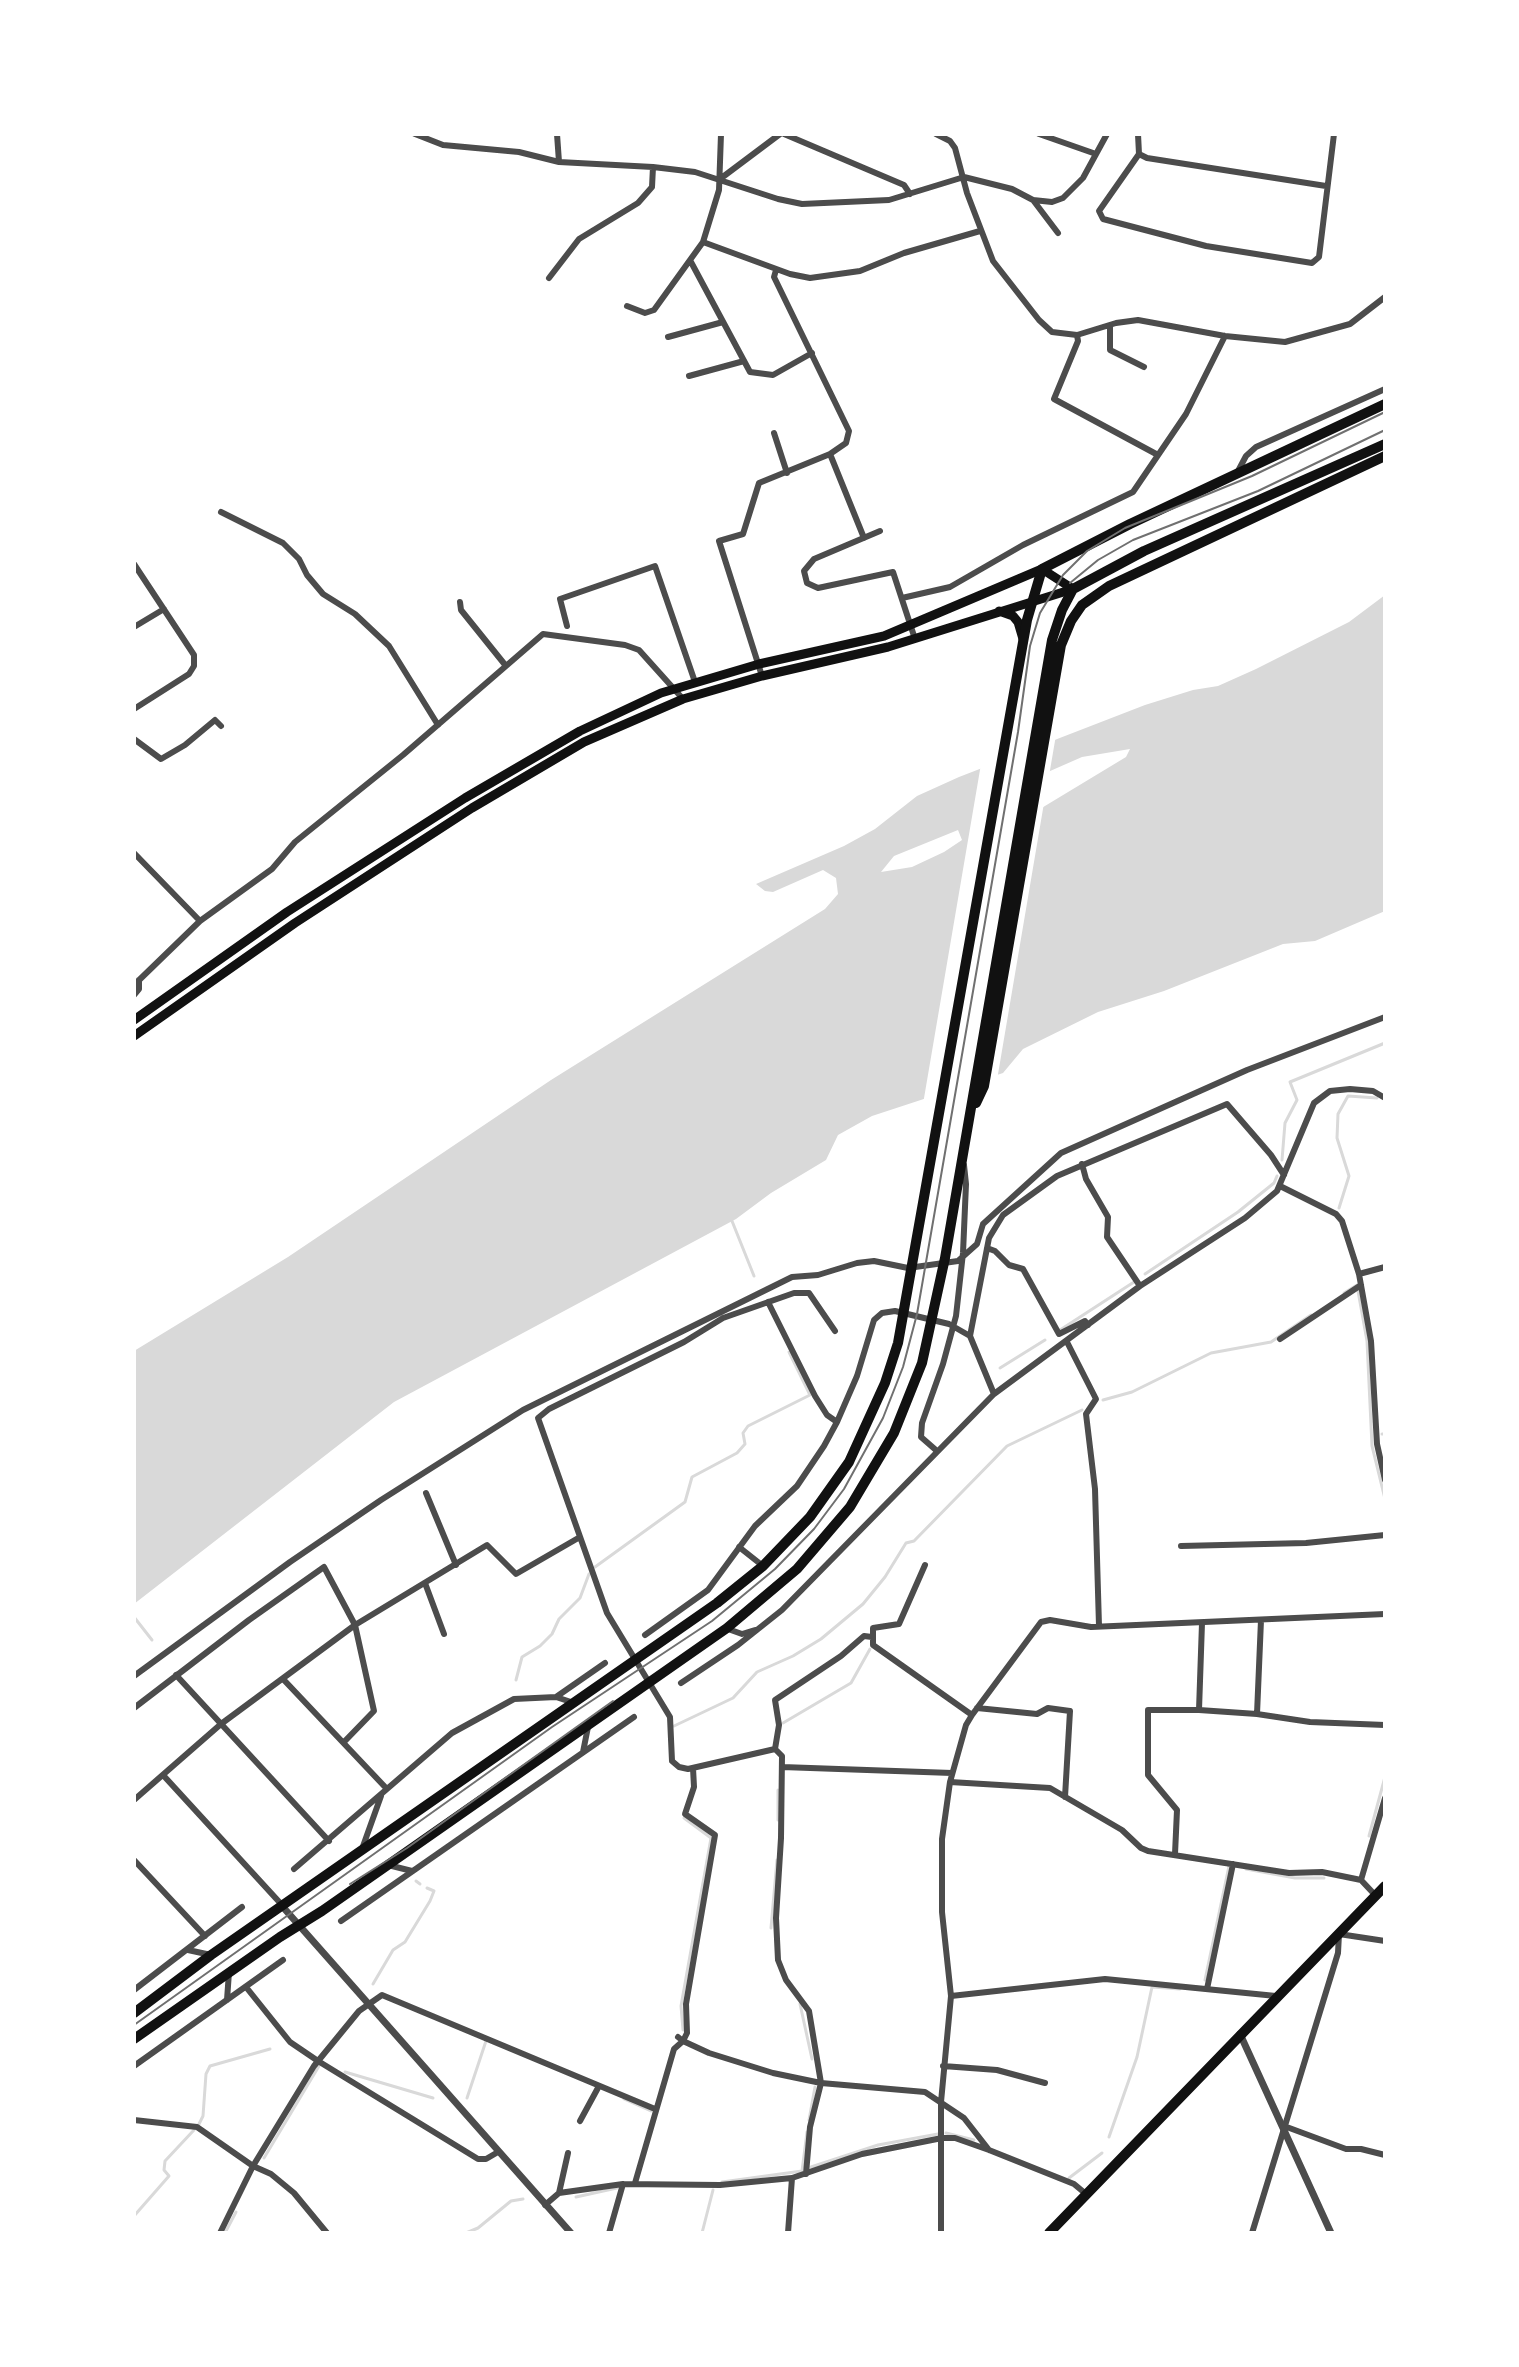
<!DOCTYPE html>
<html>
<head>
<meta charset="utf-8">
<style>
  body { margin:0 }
  #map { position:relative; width:1519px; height:2367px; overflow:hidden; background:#fff; font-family:"Asap Condensed",sans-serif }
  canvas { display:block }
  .frame { position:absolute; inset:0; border:136px solid #fff; pointer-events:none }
</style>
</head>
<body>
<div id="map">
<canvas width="1519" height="2367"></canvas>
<div class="frame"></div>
</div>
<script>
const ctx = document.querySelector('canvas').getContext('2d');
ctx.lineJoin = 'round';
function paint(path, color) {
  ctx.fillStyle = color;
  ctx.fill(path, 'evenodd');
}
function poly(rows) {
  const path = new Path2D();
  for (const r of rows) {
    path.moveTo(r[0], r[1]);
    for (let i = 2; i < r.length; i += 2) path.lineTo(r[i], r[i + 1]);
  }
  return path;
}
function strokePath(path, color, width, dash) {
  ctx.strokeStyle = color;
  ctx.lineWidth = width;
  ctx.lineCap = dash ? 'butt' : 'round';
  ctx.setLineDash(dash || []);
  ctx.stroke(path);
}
const water = poly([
  [1385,595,1385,911,1315,941,1283,944,1164,991,1098,1012,1023,1049,1003,1073,872,1116,838,1135,826,1160,771,1193,736,1219,394,1402,134,1604,134,1351,288,1257,551,1080,825,909,838,894,836,878,823,870,773,892,765,891,756,884,844,846,875,829,917,796,959,777,1145,705,1193,690,1218,686,1256,669,1349,622],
  [1130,749,1126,757,1035,812,1011,799,1041,775,1082,757],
  [958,830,962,840,944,852,912,867,881,872,894,856]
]);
const pier = poly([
  [1056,735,1049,776,1018,799,1035,808,1044,803,997,1080,923,1104,981,764]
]);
const stream = poly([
  [1282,1160,1285,1123,1297,1100,1290,1082,1385,1043],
  [1339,1208,1349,1176,1337,1138,1338,1114,1348,1096,1377,1098],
  [732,1221,754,1276],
  [1145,1274,1238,1212,1274,1183,1277,1176],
  [1358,1291,1367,1341,1372,1446,1385,1499],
  [1344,1293,1357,1285],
  [1060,1330,1134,1282],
  [1000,1368,1045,1340],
  [1103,1400,1132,1392,1211,1353,1271,1342,1311,1315],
  [1382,1434,1385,1434],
  [595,1567,685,1502,692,1477,737,1453,745,1444,743,1433,748,1426,810,1395,789,1352],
  [134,1617,152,1640],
  [516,1680,522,1657,540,1646,552,1634,559,1619,580,1598,589,1574],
  [783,1723,851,1683,870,1649],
  [674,1726,733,1698,757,1672,793,1656,821,1639,863,1604,885,1577,906,1543,914,1541,1007,1446,1082,1410],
  [778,1790,778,1820],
  [1369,1836,1385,1777],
  [1246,1869,1295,1878,1324,1878],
  [416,1881,420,1884],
  [771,1928,777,1860],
  [1205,1980,1229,1866],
  [373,1984,393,1950,405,1942,430,1901,434,1891,427,1888],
  [800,2004,812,2059],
  [683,2030,681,2006,711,1838,684,1818],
  [345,2072,433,2098],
  [467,2098,486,2041],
  [624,2099,651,2111],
  [809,2120,815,2087],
  [198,2126,203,2116,206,2074,210,2066,270,2049],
  [946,2133,974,2140],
  [1109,2137,1137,2057,1152,1987,1180,1989],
  [264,2158,319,2066],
  [811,2167,878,2145,938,2134],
  [1069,2178,1102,2153],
  [722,2182,802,2171,807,2132],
  [576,2197,617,2188],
  [134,2216,169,2176,164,2170,165,2161,194,2130],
  [225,2233,236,2212],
  [466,2233,478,2228,511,2201,523,2199],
  [702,2233,713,2190]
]);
const minor = poly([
  [415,134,443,145,519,152,559,162,653,167,695,172,778,199,802,204,889,200,964,177,1012,189,1033,200,1052,202,1063,198,1083,178,1107,134],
  [557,134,559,162],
  [784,134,904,185,910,194],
  [936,134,950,141,955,148,967,193,993,261,1039,320,1052,332,1077,335,1116,323,1138,320,1225,336,1285,342,1350,324,1385,297],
  [1039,134,1096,154],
  [1138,134,1139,154,1099,211,1103,219,1206,246,1312,263,1319,257,1334,134],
  [1139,154,1147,158,1326,186],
  [720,179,780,134],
  [1033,200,1058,233],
  [703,242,790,274,810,278,860,271,904,253,980,231],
  [691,262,750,372,773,375,812,353],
  [549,278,579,239,638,203,652,187,653,167],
  [627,306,645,313,654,310,703,242,719,190,721,134],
  [1110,325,1110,350,1144,367],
  [1077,335,1078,341,1054,399,1158,455],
  [668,337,723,322],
  [689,376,744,361],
  [774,433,787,473],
  [830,454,864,538],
  [1237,473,1246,456,1256,447,1385,389],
  [221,512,283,543,299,559,307,575,323,594,355,614,389,646,438,725],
  [880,531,814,559,804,571,807,583,818,588,893,572,915,639],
  [134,564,194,655,194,666,189,674,134,709],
  [902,598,950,587,1023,545,1133,492,1186,414,1225,336],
  [460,602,461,610,506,666],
  [567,626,560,599,655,566,695,682],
  [134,627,164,609],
  [762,676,719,541,743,534,759,483,830,454,846,443,849,431,774,277,776,270],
  [134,739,161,759,185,745,215,720,221,726],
  [134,853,200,921],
  [134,985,200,921,272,869,295,842,403,755,543,634,625,645,639,650,683,699],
  [134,995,139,989,139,980],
  [1082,1164,1086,1179,1108,1217,1107,1237,1140,1286],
  [1280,1186,1336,1214,1342,1221,1359,1274,1371,1341,1377,1444,1385,1480],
  [987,1248,995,1251,1009,1265,1023,1269,1059,1334,1085,1321,1088,1325],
  [1359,1274,1385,1267],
  [768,1302,815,1396,827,1415,837,1422],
  [970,1336,989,1238,1003,1215,1057,1176,1227,1104,1271,1155,1284,1175],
  [1280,1339,1361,1285],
  [1067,1342,1096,1399,1086,1414,1095,1489,1099,1626],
  [937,1451,921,1437,922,1423,943,1364,956,1316,963,1253,966,1184,964,1165],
  [426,1493,456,1565],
  [1181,1546,1306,1543,1385,1535],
  [739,1547,763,1566],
  [925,1565,899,1624,873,1628,873,1645,972,1715],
  [425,1583,444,1634],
  [1261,1620,1257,1714,1310,1722,1385,1725],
  [1202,1623,1199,1710,1257,1714],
  [728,1629,742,1634,755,1630],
  [645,1635,708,1590,755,1526,797,1486,824,1446,837,1422,857,1376,874,1320,882,1313,895,1311,949,1324,970,1336,994,1394],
  [176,1675,329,1841],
  [134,1676,290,1562,381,1500,523,1410,792,1277,818,1275,857,1263,874,1261,908,1268,958,1261,977,1244,983,1224,1061,1153,1247,1070,1385,1017],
  [283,1679,386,1788],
  [681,1683,738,1645,782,1610,994,1394,1140,1286,1245,1218,1277,1191,1314,1103,1330,1091,1350,1089,1373,1091,1385,1098],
  [556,1697,605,1663],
  [134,1708,249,1620,324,1567,355,1625,374,1711,344,1742],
  [977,1708,1037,1714,1048,1708,1070,1711,1065,1797],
  [775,1749,688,1769,679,1767,672,1761,670,1717,607,1613,538,1418,549,1409,684,1342,723,1318,794,1293,809,1293,835,1331],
  [583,1752,588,1727],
  [782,1767,952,1773],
  [693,1768,694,1787,685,1814,715,1835,686,2004,687,2033,683,2041,709,2053,773,2073,821,2083,925,2092,964,2118,989,2150],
  [163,1775,282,1905],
  [950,1782,1050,1788,1122,1830,1141,1848,1148,1851,1289,1873,1322,1872,1361,1880],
  [134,1800,221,1724,355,1625,487,1545,516,1574,580,1537],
  [362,1849,381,1796],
  [1175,1854,1177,1810,1148,1775,1148,1710,1199,1710],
  [134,1860,205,1936],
  [388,1865,412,1871],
  [294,1869,452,1733,514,1699,556,1697,574,1703],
  [1376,1896,1361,1880,1385,1798],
  [341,1921,634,1717],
  [188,1950,211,1955],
  [246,1987,290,2042,318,2061,478,2159,486,2159,498,2152],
  [1207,1989,1233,1864],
  [134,1990,242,1907],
  [951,1996,1105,1979,1276,1996],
  [227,2000,229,1972],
  [134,2066,283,1960],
  [943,2066,997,2070,1045,2083],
  [134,2120,197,2127,253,2166,271,2174,294,2193,327,2233],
  [580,2121,599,2086],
  [1284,2126,1346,2149,1361,2149,1385,2155],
  [806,2174,810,2127,821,2083,809,2011,786,1980,778,1960,776,1918,781,1838,782,1756,775,1749,779,1725,775,1700,841,1656,864,1636,872,1637],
  [635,2183,674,2049,683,2041,678,2037],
  [559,2193,568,2153],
  [545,2205,559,2193,623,2184,720,2185,792,2178,862,2154,942,2138,955,2138,989,2150,1074,2184,1086,2194],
  [220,2233,253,2166,314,2066,359,2011,382,1995,655,2109],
  [609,2233,623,2184],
  [788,2233,792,2178],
  [941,2233,941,2102,951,1996,942,1912,942,1839,950,1782,966,1725,972,1715,1041,1622,1050,1620,1091,1627,1385,1614],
  [1252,2233,1338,1953,1339,1934,1385,1941]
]);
const tertiary = poly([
  [282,1906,571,2233],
  [1240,2034,1331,2233]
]);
const primary = poly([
  [999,611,1013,616,1018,622,1023,639],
  [134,1020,287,912,465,798,580,731,661,693,759,664,884,636,1042,569,1073,589],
  [134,1036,295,923,472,808,584,742,683,699,762,676,888,647,1073,589]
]);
const trunk = poly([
  [976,1103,984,1086,1061,645,1071,621,1082,605,1109,586,1385,456],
  [134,2013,211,1955,717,1603,763,1566,810,1517,849,1462,885,1383,898,1343,1027,620,1042,569,1130,524,1385,404],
  [134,2039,280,1937,322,1911,727,1628,797,1569,850,1507,894,1433,922,1363,945,1258,1052,640,1062,610,1073,589,1144,551,1385,444],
  [1049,2233,1385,1886]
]);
const tram = poly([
  [1070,583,1098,560,1133,540,1258,491,1385,430],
  [350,1884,407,1848,613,1701],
  [134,2025,552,1727,712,1621,775,1569,814,1529,844,1489,883,1418,903,1367,917,1314,1018,732,1030,646,1040,613,1063,575,1087,551,1125,528,1252,476,1385,412]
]);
paint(water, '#d9d9d9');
paint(pier, '#fff');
strokePath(stream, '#d9d9d9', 3);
strokePath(minor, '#4c4c4c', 6);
strokePath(tertiary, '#4c4c4c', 7);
strokePath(primary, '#111', 9);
strokePath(trunk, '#111', 10);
strokePath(tram, '#707070', 2);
</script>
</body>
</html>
